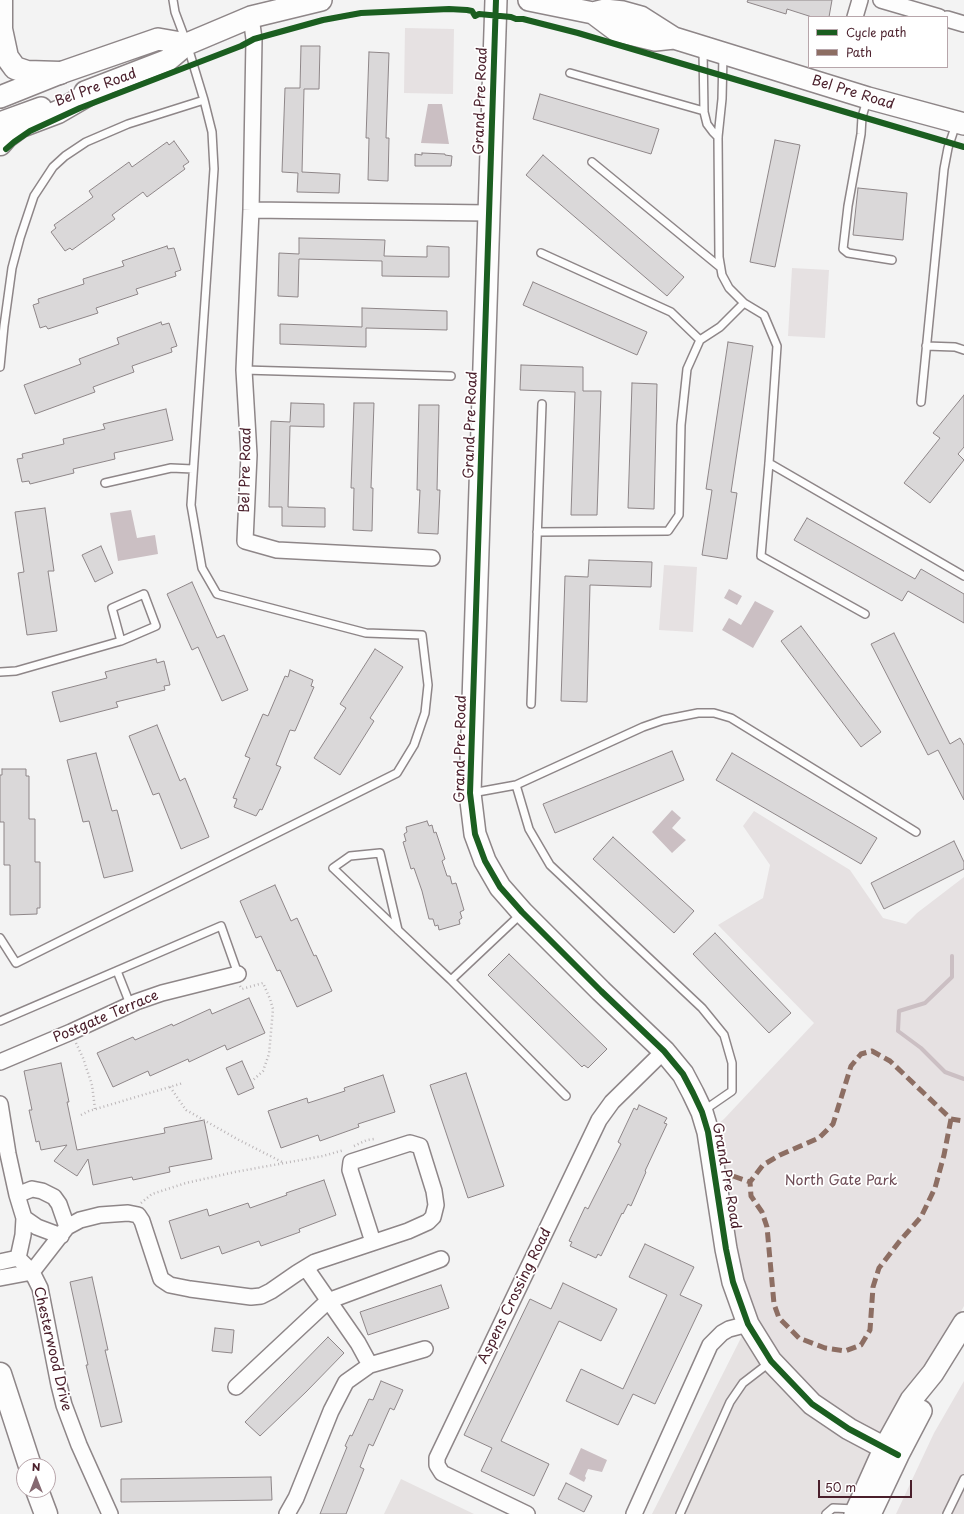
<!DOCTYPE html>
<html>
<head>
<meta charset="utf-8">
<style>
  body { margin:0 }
  #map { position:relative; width:964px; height:1514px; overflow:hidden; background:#f3f3f3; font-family:"Playpen Sans",sans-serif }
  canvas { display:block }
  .legend { position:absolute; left:808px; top:16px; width:140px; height:52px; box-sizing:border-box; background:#fff; border:1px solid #b7a5aa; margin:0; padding:5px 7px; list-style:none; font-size:12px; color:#4a1f2b }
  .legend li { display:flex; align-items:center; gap:8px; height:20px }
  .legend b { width:20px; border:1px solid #b7a5aa }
  .north { position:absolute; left:16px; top:1458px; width:40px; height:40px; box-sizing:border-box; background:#fff; border:1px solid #b7a5aa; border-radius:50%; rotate:0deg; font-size:11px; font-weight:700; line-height:16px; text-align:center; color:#4a1f2b }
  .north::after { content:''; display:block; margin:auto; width:14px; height:18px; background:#856971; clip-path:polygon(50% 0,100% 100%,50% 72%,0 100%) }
  .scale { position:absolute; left:818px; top:1480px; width:94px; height:18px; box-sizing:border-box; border:2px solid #4a1f2b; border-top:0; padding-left:5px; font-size:12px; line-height:14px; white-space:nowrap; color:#4a1f2b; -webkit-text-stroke:3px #fff; paint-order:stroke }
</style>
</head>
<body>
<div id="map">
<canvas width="964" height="1514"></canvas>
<ul class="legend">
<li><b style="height:5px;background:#1b5e20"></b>Cycle path</li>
<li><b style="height:5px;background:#8d6e63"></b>Path</li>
</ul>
<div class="north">N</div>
<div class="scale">50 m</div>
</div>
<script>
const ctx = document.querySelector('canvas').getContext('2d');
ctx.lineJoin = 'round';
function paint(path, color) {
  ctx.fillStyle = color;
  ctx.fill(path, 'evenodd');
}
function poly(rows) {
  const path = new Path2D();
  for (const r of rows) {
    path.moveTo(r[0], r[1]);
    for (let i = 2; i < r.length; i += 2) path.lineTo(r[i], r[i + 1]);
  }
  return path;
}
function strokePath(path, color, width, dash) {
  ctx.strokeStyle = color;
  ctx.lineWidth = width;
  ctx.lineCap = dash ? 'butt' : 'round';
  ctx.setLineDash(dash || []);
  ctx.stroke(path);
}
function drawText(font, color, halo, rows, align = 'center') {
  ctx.font = font + ' "Playpen Sans",sans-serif';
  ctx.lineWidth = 3.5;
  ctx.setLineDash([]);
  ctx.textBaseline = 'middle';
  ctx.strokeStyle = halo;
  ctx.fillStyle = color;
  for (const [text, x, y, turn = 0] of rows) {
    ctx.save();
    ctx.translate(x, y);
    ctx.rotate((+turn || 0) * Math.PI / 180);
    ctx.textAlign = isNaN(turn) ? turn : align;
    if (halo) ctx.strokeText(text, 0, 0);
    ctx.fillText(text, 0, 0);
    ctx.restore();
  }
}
const built = poly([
  [748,1324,885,1447,855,1514,652,1514],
  [401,1479,474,1514,384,1514]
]);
const green = poly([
  [405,28,454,29,453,94,404,93],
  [792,268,829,270,825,338,788,336],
  [664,565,697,567,693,632,659,630],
  [754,811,850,870,883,918,906,924,917,913,964,877,964,1306,885,1447,849,1429,748,1324,708,1132,724,1119,814,1023,718,925,763,898,770,865,743,826],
  [964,1381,964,1514,896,1514,934,1433]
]);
const water = poly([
  [428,104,442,104,449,144,421,143],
  [131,510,137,538,155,535,158,554,118,561,110,513],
  [729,589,742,596,737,605,724,598],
  [755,601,774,611,753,648,722,630,729,618,741,625],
  [672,810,681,818,672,828,686,840,672,853,652,832],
  [581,1448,607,1460,602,1472,588,1469,585,1476,586,1478,584,1482,569,1474]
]);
const stream = poly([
  [952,956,952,977,925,1003,899,1011,898,1031,921,1048,945,1072,964,1079]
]);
const building = poly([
  [748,0,832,0,829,17,812,17,787,9,786,14,747,2,748,0],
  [301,46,320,46,319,89,304,89,302,172,340,174,339,193,297,192,298,173,282,172,285,88,300,88,301,46],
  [369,52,389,53,386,138,389,138,388,181,368,180,369,138,366,138,369,52],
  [540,94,659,129,651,154,533,119,540,94],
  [775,140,800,145,775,267,750,262,775,140],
  [174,141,189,162,183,166,185,169,147,197,143,192,112,215,115,219,72,250,70,248,65,251,51,232,56,228,54,225,93,197,89,191,129,162,132,167,167,142,169,145,174,141],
  [422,153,445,154,445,155,452,156,451,166,415,166,415,154,422,155,422,153],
  [543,155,684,277,667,296,526,175,543,155],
  [858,188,907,193,903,240,853,235,858,188],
  [299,238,385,240,384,256,427,257,427,246,449,247,449,277,382,276,382,261,299,259,298,297,278,296,279,253,299,254,299,238],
  [167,246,168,249,174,248,181,270,175,272,176,276,136,289,138,294,96,308,98,313,48,329,46,326,40,328,33,305,39,303,38,299,84,284,83,279,124,266,122,261,167,246],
  [533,282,647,332,637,355,523,305,533,282],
  [362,308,447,311,447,330,366,328,366,347,280,344,280,324,362,327,362,308],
  [161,322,162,325,169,323,177,346,171,348,172,352,132,366,134,372,93,387,95,392,35,414,24,385,81,364,79,359,119,344,117,338,161,322],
  [728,342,753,346,731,492,737,493,727,559,702,555,712,490,706,489,728,342],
  [521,365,583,367,583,391,601,391,597,515,571,515,575,392,520,390,521,365],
  [632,383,657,384,654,509,628,508,632,383],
  [964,395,964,447,958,454,964,460,930,503,904,483,940,438,933,433,964,395],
  [291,403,324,404,324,427,290,426,288,507,325,508,325,527,282,526,282,507,269,507,271,421,290,422,291,403],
  [354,403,374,403,371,488,373,488,372,531,353,530,354,488,351,488,354,403],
  [419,405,439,405,437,490,440,490,438,534,418,533,420,490,417,490,419,405],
  [166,409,173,440,114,453,115,459,73,469,74,473,30,484,29,481,22,482,17,459,23,458,22,454,64,444,63,439,105,429,103,424,166,409],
  [45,508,54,571,48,571,57,631,27,635,18,573,24,572,15,512,45,508],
  [807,518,915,579,921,569,964,594,964,623,908,591,902,601,794,540,807,518],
  [101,546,113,573,95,582,82,555,101,546],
  [589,560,652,562,651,587,590,585,587,702,561,701,565,576,588,577,589,560],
  [192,582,217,638,224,635,248,690,222,701,198,647,192,650,167,594,192,582],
  [801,626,881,732,861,747,781,641,801,626],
  [894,633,950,744,960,738,964,745,964,800,938,750,928,755,871,644,894,633],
  [375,649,403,667,370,718,374,721,340,775,314,758,346,708,340,704,375,649],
  [156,659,157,663,164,661,170,685,164,686,165,690,116,702,118,707,60,722,52,692,107,678,105,672,156,659],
  [290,670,313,680,311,686,314,687,295,731,290,730,276,765,281,767,262,810,260,809,256,816,234,807,237,799,233,798,250,758,245,756,263,714,268,716,285,676,288,677,290,670],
  [157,725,180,781,185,778,209,837,181,849,159,793,153,795,129,736,157,725],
  [672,751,684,780,555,833,543,804,672,751],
  [96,753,112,811,117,810,133,871,104,878,89,821,83,822,67,760,96,753],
  [732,753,877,838,861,864,716,780,732,753],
  [2,769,26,769,26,776,29,776,29,819,35,819,35,862,40,862,40,908,37,908,37,914,10,915,10,865,4,865,4,822,0,822,0,775,2,775,2,769],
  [427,821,429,826,432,825,434,833,436,832,445,859,442,861,447,876,450,876,452,884,456,883,464,910,460,912,462,918,459,920,460,924,439,930,438,925,435,926,433,919,429,919,422,891,414,868,411,869,403,842,406,841,404,834,407,832,406,827,427,821],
  [613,837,694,911,674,933,593,859,613,837],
  [954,841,964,862,964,869,884,909,871,883,954,841],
  [275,885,291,921,297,918,314,956,316,955,332,991,297,1007,280,970,277,971,261,936,256,938,240,901,275,885],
  [715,933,791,1013,769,1033,693,954,715,933],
  [509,954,607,1049,588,1068,584,1065,582,1067,488,975,509,954],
  [249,998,265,1033,227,1050,225,1045,189,1062,188,1059,150,1076,148,1071,113,1087,97,1053,133,1037,135,1040,172,1024,173,1026,210,1009,212,1014,249,998],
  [242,1061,254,1088,238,1095,226,1068,242,1061],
  [61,1063,69,1102,67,1102,77,1150,165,1133,164,1128,204,1120,212,1159,169,1167,170,1172,133,1180,132,1177,93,1185,88,1159,77,1176,54,1161,67,1145,41,1150,39,1141,36,1142,29,1110,32,1110,24,1071,61,1063],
  [466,1073,504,1186,468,1198,430,1085,466,1073],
  [383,1075,395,1112,358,1124,359,1127,320,1141,318,1135,281,1148,268,1111,307,1098,308,1103,345,1091,344,1088,383,1075],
  [639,1105,667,1118,664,1123,667,1124,645,1171,646,1172,631,1206,628,1204,623,1214,622,1213,601,1256,598,1254,596,1258,570,1246,572,1242,569,1241,585,1207,588,1209,593,1199,621,1144,618,1142,634,1108,637,1110,639,1105],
  [324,1180,336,1215,299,1229,300,1232,261,1246,259,1241,222,1254,219,1246,181,1259,169,1221,207,1209,209,1216,248,1203,250,1208,287,1195,286,1193,324,1180],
  [645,1244,694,1267,680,1295,702,1305,655,1404,633,1394,618,1425,566,1401,581,1369,623,1389,667,1295,629,1277,645,1244],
  [92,1277,108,1350,105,1350,122,1422,101,1427,86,1365,88,1365,70,1282,92,1277],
  [563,1283,617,1309,601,1341,559,1321,501,1441,549,1464,534,1496,481,1471,492,1448,464,1435,530,1299,551,1309,563,1283],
  [441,1285,449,1308,368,1335,360,1312,441,1285],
  [215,1328,234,1330,232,1353,212,1351,215,1328],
  [328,1337,344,1353,306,1392,260,1436,245,1422,328,1337],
  [381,1381,403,1390,394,1410,390,1408,373,1446,369,1444,360,1467,364,1469,346,1514,320,1514,347,1447,345,1446,350,1435,352,1436,369,1399,373,1400,381,1381],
  [271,1477,272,1500,121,1502,121,1479,271,1477],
  [566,1483,592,1496,584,1512,558,1499,566,1483]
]);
const path = poly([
  [240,986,242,989,263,983,270,999,273,1009,269,1054,263,1071,251,1082],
  [76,1043,83,1058,92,1085,95,1109],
  [170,1087,186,1110,239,1140,284,1163],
  [81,1115,89,1111,183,1083],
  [354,1146,367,1140,374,1139],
  [141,1203,152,1194,186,1183,235,1172,323,1156,344,1150]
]);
const lane = poly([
  [703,50,704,112,707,124,713,132,718,137],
  [723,55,722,99,718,137,719,257,722,275,729,288,744,303],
  [570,73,704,111],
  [867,100,862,117,861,134,848,206,843,249,848,253,892,260],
  [592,162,720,267],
  [541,253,671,312,700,340],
  [926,346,955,347,964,350],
  [0,367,4,326,12,268,20,238,34,196,53,167,65,156,86,142,128,124,204,100],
  [244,370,451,376],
  [921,402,944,169,948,148,956,124],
  [769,463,964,576],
  [105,483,171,468,193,469],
  [537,532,668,531,679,515,681,425,687,369,700,340,720,327,744,303,764,315,777,346,769,463,761,556,865,614],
  [0,672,16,671,121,641,156,626,144,594,112,608,121,641],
  [531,704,542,404],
  [516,785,529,829,550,865,702,1008,724,1035,732,1063,732,1091,703,1111],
  [472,793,516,785,643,727,663,720,698,713,714,713,731,718,916,832],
  [398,930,380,853,350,856,333,868,398,930,451,980,566,1096],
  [0,938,16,963,397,773,414,745,425,713,428,685,422,635,366,633,217,594,202,568,191,505,214,169,212,132,204,100,187,44,175,12,173,0],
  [117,971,130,1004],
  [451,980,521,914],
  [0,1021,221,926,238,974],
  [680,1514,730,1402,743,1383,769,1363],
  [826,1514,833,1508,855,1509],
  [947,1514,964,1479]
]);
const street = poly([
  [881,0,939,17],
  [251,17,254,39,251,210,244,370,249,455,245,541,277,550,432,558],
  [855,17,860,0],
  [947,19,964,24],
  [251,210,489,213],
  [0,1062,71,1032,136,1002,162,993,238,974],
  [0,1104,8,1154,17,1195,24,1218,37,1227,61,1236],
  [17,1195,32,1189,42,1191,54,1197,59,1204,67,1227],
  [18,1258,32,1272,40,1288,59,1385,64,1405,79,1445,110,1514],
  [18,1258,23,1235,24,1218],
  [0,1262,18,1258],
  [306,1268,358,1343,370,1365],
  [0,1278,32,1272,67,1227,80,1220,100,1215,128,1213,138,1215,142,1221,161,1279,170,1285,190,1289,251,1297,261,1296,271,1291,297,1273,315,1262,408,1231,428,1222,433,1217,436,1205,434,1191,420,1146,410,1143,351,1162,350,1170,373,1242],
  [236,1387,328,1301,441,1259],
  [287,1514,296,1498,331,1411,346,1382,370,1365,425,1349],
  [527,1514,442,1473,437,1465,437,1458,599,1120,612,1102,664,1051],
  [634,1514,710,1345,722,1333,729,1329,748,1324]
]);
const secondary = poly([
  [496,0,470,793,475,834,485,861,500,887,522,912,601,991,664,1051,683,1074,693,1093,702,1112,708,1132,726,1249,733,1282,748,1324,771,1361,812,1404,849,1429,898,1455],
  [529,0,593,13,617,31,655,40,674,38],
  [593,13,605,10,623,12,641,17,674,38,868,98,964,124],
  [85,92,168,60,187,44,251,17,321,0],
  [0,97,60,73,158,39,187,44],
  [0,123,41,108],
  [872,1510,898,1455,921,1411],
  [855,1514,885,1447,911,1400,933,1373,964,1323]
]);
const primary = poly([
  [1,0,1,29,7,57,15,68,27,72,60,73],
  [0,144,6,137,21,126,58,112,103,86],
  [0,1374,30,1466],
  [37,1490,46,1514]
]);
const quiet = poly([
  [951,1119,944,1155,935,1188,921,1217,899,1242,879,1268,873,1287,870,1330,861,1345,845,1351,825,1348,799,1338,779,1318,774,1304,767,1227,762,1212,751,1196,750,1182,763,1165,780,1155,819,1138,833,1124,851,1066,861,1054,872,1051,890,1061,951,1119,964,1121],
  [733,1176,750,1182]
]);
const cycleway = poly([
  [496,0,470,793,475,834,485,861,500,887,522,912,601,991,664,1051,683,1074,693,1093,702,1112,708,1132,726,1249,733,1282,748,1324,771,1361,812,1404,849,1429,898,1455],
  [6,149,14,142,30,131,80,108,241,46,254,39,323,20,361,13,449,9,467,10,472,11,475,16,479,14,511,17,516,19,523,19,578,33,964,147]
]);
const streetNames = [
  ["Bel Pre Road",96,88,-20],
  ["Bel Pre Road",853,93,17],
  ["Grand Pre Road",481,101,-88],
  ["Grand Pre Road",471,425,-88],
  ["Bel Pre Road",246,470,-89],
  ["Grand Pre Road",461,749,-89],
  ["Postgate Terrace",106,1017,-23],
  ["Grand Pre Road",726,1176,80],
  ["Aspens Crossing Road",515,1296,-64],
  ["Chesterwood Drive",52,1349,77]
];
const parkNames = [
  ["North Gate Park",841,1181]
];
paint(built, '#e6e2e2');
paint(green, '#e6e1e2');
paint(water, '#cbbfc3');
strokePath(stream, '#cbbfc3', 4);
paint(building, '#dad8d9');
strokePath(building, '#8e8688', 1);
strokePath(lane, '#8e8688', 10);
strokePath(street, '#8e8688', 18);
strokePath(secondary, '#8e8688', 24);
strokePath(primary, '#8e8688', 25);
strokePath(path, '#bbb6b8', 2.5, [1, 3]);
strokePath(lane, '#fdfdfd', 7);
strokePath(street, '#fdfdfd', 15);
strokePath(secondary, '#fdfdfd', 21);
strokePath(primary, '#fdfdfd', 22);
strokePath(quiet, '#8d6e63', 5, [10, 5]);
strokePath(cycleway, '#1b5e20', 6);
drawText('14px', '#4a1f2b', '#fff', streetNames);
drawText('14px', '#6e4c56', '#fff', parkNames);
</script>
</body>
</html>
